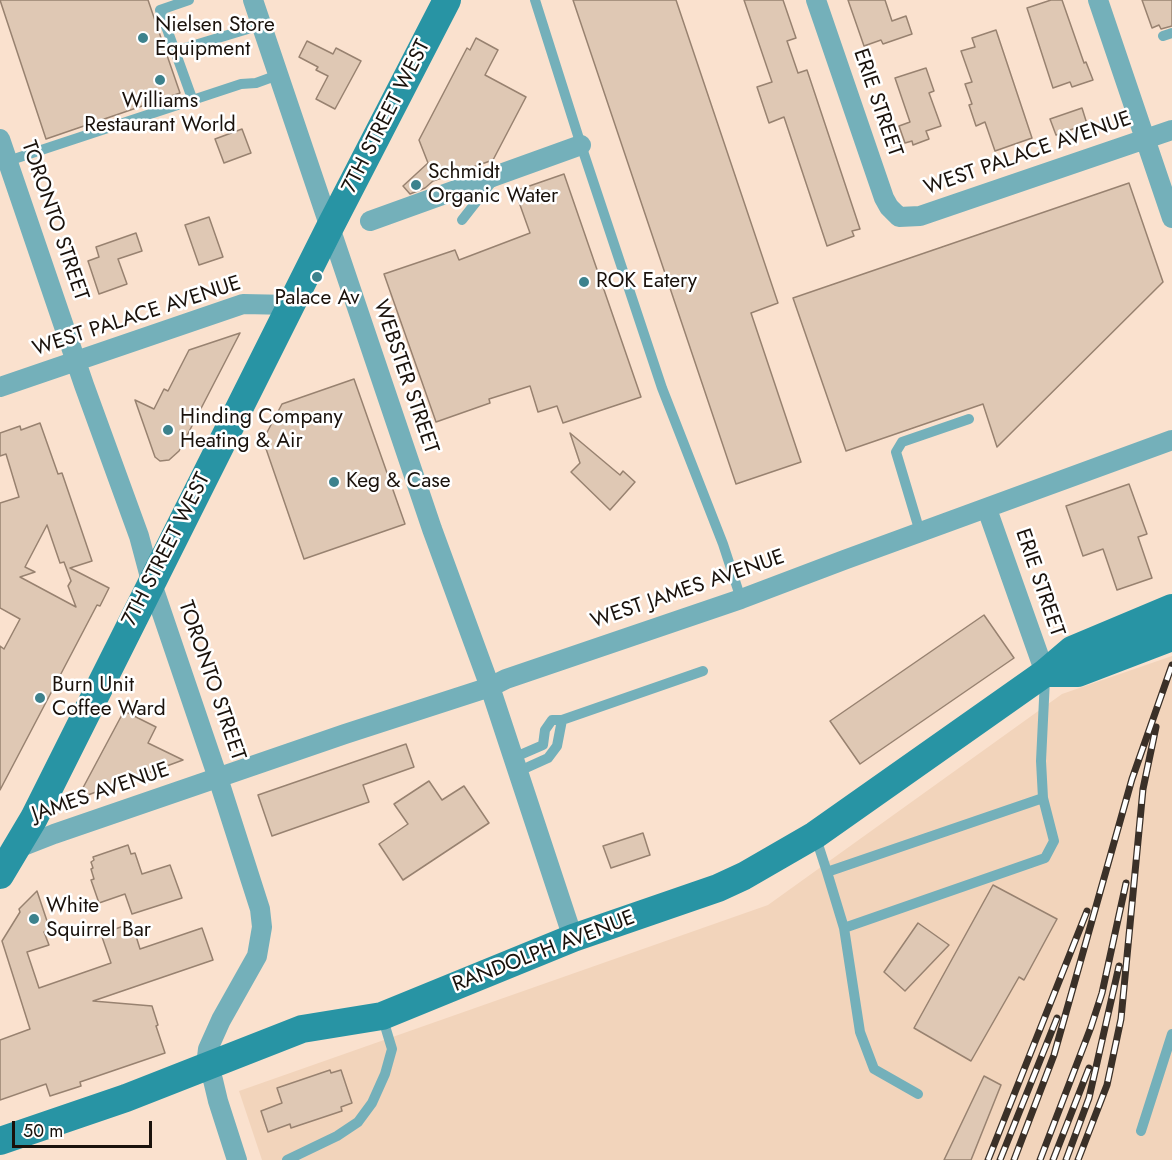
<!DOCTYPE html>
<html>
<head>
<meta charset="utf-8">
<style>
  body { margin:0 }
  #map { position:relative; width:1172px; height:1160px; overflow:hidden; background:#fae1ce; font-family:Jost,sans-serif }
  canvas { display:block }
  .scale { position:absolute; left:12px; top:1121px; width:140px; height:27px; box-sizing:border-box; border:3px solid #1a120c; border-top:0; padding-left:8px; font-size:18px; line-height:21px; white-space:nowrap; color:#1a120c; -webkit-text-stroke:4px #fff; paint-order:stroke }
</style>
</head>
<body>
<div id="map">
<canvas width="1172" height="1160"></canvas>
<div class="scale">50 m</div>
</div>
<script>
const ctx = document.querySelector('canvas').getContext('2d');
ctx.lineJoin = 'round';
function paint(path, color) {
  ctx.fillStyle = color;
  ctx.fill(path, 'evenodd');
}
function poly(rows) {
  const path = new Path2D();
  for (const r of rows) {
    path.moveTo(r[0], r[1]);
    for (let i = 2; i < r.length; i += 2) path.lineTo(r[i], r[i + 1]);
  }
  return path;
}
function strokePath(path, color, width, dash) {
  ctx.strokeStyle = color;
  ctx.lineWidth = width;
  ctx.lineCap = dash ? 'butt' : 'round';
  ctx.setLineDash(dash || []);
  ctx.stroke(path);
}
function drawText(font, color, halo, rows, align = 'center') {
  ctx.font = font + ' Jost,sans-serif';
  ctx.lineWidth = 5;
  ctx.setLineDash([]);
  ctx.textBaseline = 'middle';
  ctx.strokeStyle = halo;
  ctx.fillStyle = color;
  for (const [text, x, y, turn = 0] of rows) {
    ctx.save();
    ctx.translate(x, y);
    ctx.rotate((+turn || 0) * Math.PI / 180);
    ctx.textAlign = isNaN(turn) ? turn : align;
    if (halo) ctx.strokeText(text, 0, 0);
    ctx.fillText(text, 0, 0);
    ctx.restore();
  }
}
const built = poly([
  [1172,656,1172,1160,262,1160,239,1091,768,905,1062,694]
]);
const building = poly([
  [0,0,148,0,180,93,46,139,0,0],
  [573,0,676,0,778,303,751,313,801,462,736,484,573,0],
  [744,0,783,0,796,38,787,41,798,73,807,70,860,229,852,231,854,236,827,246,784,117,769,123,757,87,772,82,744,0],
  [848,0,885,0,892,21,906,16,912,34,883,44,881,40,864,46,848,0],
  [1051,0,1062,0,1084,63,1086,62,1093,80,1072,87,1070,82,1053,88,1027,8,1051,0],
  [1142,0,1172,0,1172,26,1161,29,1159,25,1152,28,1142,0],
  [996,30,1032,138,995,151,985,122,976,126,969,105,972,104,965,84,972,82,961,51,975,47,972,38,996,30],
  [476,38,498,50,485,75,526,97,493,160,433,181,425,188,410,194,403,186,428,163,419,140,467,48,470,50,476,38],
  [307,41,333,54,336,48,361,61,335,109,316,99,328,76,316,70,318,67,299,57,307,41],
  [926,68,934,91,929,93,941,126,926,131,929,139,913,145,912,141,905,143,899,126,910,122,895,78,926,68],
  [1082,108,1087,124,1056,135,1050,119,1082,108],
  [242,129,251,153,224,163,215,139,242,129],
  [564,174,641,397,563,423,557,406,538,412,530,386,489,399,490,403,436,422,384,274,455,250,459,260,530,233,515,191,564,174],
  [1129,183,1163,282,997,447,983,404,846,451,793,298,1129,183],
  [209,217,223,257,199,265,185,225,209,217],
  [136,233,142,251,118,259,127,284,99,294,88,261,99,257,96,247,136,233],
  [240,333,179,451,169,460,160,461,155,457,135,400,154,409,164,389,168,391,189,350,240,333],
  [354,379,405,524,304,559,263,440,282,404,354,379],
  [40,423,58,474,62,473,92,561,70,568,109,588,100,606,97,605,0,790,0,646,4,649,20,619,0,608,0,503,19,497,6,454,0,456,0,433,20,426,21,430,40,423],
  [47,525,60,563,64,562,71,581,68,586,76,607,20,577,35,572,25,567,47,525],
  [570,433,620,475,623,471,635,482,610,510,571,472,580,463,570,433],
  [1129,484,1147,534,1138,537,1152,578,1117,590,1103,549,1083,556,1066,506,1129,484],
  [984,615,1014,658,860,764,830,721,984,615],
  [124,711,156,727,148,743,183,760,77,799,124,711],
  [406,744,414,767,363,785,369,802,272,836,258,795,406,744],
  [429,781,442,800,464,786,489,823,403,880,379,844,408,824,394,804,429,781],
  [643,833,650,855,611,868,603,846,643,833],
  [128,845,131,854,135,853,142,874,170,865,182,898,132,914,125,894,99,903,91,880,94,879,91,869,93,868,91,862,94,860,93,857,128,845],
  [993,885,1057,919,1024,980,1019,977,971,1061,914,1028,993,885],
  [37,891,50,930,44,932,49,945,27,952,39,988,111,963,101,934,132,923,140,949,202,928,213,960,93,1001,152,1006,158,1025,156,1026,165,1053,80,1082,81,1086,50,1096,46,1084,0,1100,0,1040,30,1029,2,941,20,912,19,909,37,891],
  [918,923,949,945,905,991,884,972,918,923],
  [330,1070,331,1073,341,1070,352,1103,341,1107,342,1111,291,1128,290,1124,268,1132,261,1111,282,1103,277,1088,330,1070],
  [984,1076,1001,1085,971,1160,944,1160,984,1076]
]);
const lane = poly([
  [535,0,581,145,662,388,723,544,741,599],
  [1163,36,1172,33],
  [175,51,160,10,189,0],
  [193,101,175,51,261,25],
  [8,161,241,84,256,83,278,75],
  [462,220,491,183,494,181],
  [920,532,896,452,902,442,969,419],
  [513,758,543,745,545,730,552,720,562,720,703,671],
  [517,772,548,758,557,746,562,720],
  [815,835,827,872,1043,798],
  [827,872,844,928,860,1032,874,1069,918,1094],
  [844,928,1045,858,1054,841,1043,798,1041,761,1045,679],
  [1141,1131,1172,1034],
  [287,1160,337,1136,358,1122,372,1103,385,1074,392,1049,382,1016]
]);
const street = poly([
  [253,0,432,529,490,687,573,938],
  [816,0,884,198,889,207,899,217,920,216,1172,130],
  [1098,0,1172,218],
  [0,139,84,385,139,536,151,581,218,778,260,909,262,927,257,956,221,1020,208,1049,206,1066,213,1080,218,1101,237,1160],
  [370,221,581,145],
  [0,387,243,304,291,305],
  [987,509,1045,673],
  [13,850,54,834,345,734,490,687,506,679,741,599,844,560,1172,440]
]);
const secondary = poly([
  [1045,673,1078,673,1172,637],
  [0,875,34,818,330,227,447,0],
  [0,1141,126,1098,302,1029,382,1016,573,938,718,888,744,876,815,835,1045,673,1072,650,1172,608]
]);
const rail = poly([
  [988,1160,1087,911],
  [1000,1160,1057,1018],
  [1014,1160,1054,1055,1132,779,1172,665],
  [1040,1160,1091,1027,1102,993,1126,883],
  [1053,1160,1089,1068],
  [1066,1160,1089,1098,1119,966],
  [1078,1160,1107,1085,1121,1019,1143,789,1156,727]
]);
const markers = [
  [143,38,6,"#3c828d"],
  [160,80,6,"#3c828d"],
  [416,185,6,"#3c828d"],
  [317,277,6,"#3c828d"],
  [584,282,6,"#3c828d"],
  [168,430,6,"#3c828d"],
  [334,482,6,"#3c828d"],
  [40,698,6,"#3c828d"],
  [34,919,6,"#3c828d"]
];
const poiNames = [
  ["Nielsen Store",155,26],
  ["Equipment",155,50],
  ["Williams",160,102,"center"],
  ["Restaurant World",160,126,"center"],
  ["Schmidt",428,173],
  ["Organic Water",428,197],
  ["ROK Eatery",596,282],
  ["Palace Av",317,299,"center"],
  ["Hinding Company",180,418],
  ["Heating & Air",180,442],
  ["Keg & Case",346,482],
  ["Burn Unit",52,686],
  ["Coffee Ward",52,710],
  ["White",46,907],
  ["Squirrel Bar",46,931]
];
const streetNames = [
  ["ERIE STREET",877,103,71],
  ["7TH STREET WEST",387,117,-63],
  ["WEST PALACE AVENUE",1028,154,-19],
  ["TORONTO STREET",54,221,71],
  ["WEST PALACE AVENUE",137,317,-18],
  ["WEBSTER STREET",405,377,71],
  ["7TH STREET WEST",167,550,-63],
  ["ERIE STREET",1039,583,71],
  ["WEST JAMES AVENUE",688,590,-19],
  ["TORONTO STREET",211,681,71],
  ["JAMES AVENUE",101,793,-19],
  ["RANDOLPH AVENUE",544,952,-21]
];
paint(built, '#f2d4bb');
paint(building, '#dfc8b4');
strokePath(building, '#988270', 1.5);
strokePath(lane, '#74b0ba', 10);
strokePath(street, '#74b0ba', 20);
strokePath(secondary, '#2894a4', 28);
strokePath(rail, '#3a3028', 7);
strokePath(rail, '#fff', 4.5, [14]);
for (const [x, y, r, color] of markers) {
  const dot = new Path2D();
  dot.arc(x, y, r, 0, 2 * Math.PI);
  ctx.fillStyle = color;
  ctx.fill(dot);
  strokePath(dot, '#fff', 2);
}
drawText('21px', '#1a120c', '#fff', poiNames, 'left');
drawText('21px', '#1a120c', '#fff', streetNames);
</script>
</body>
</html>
